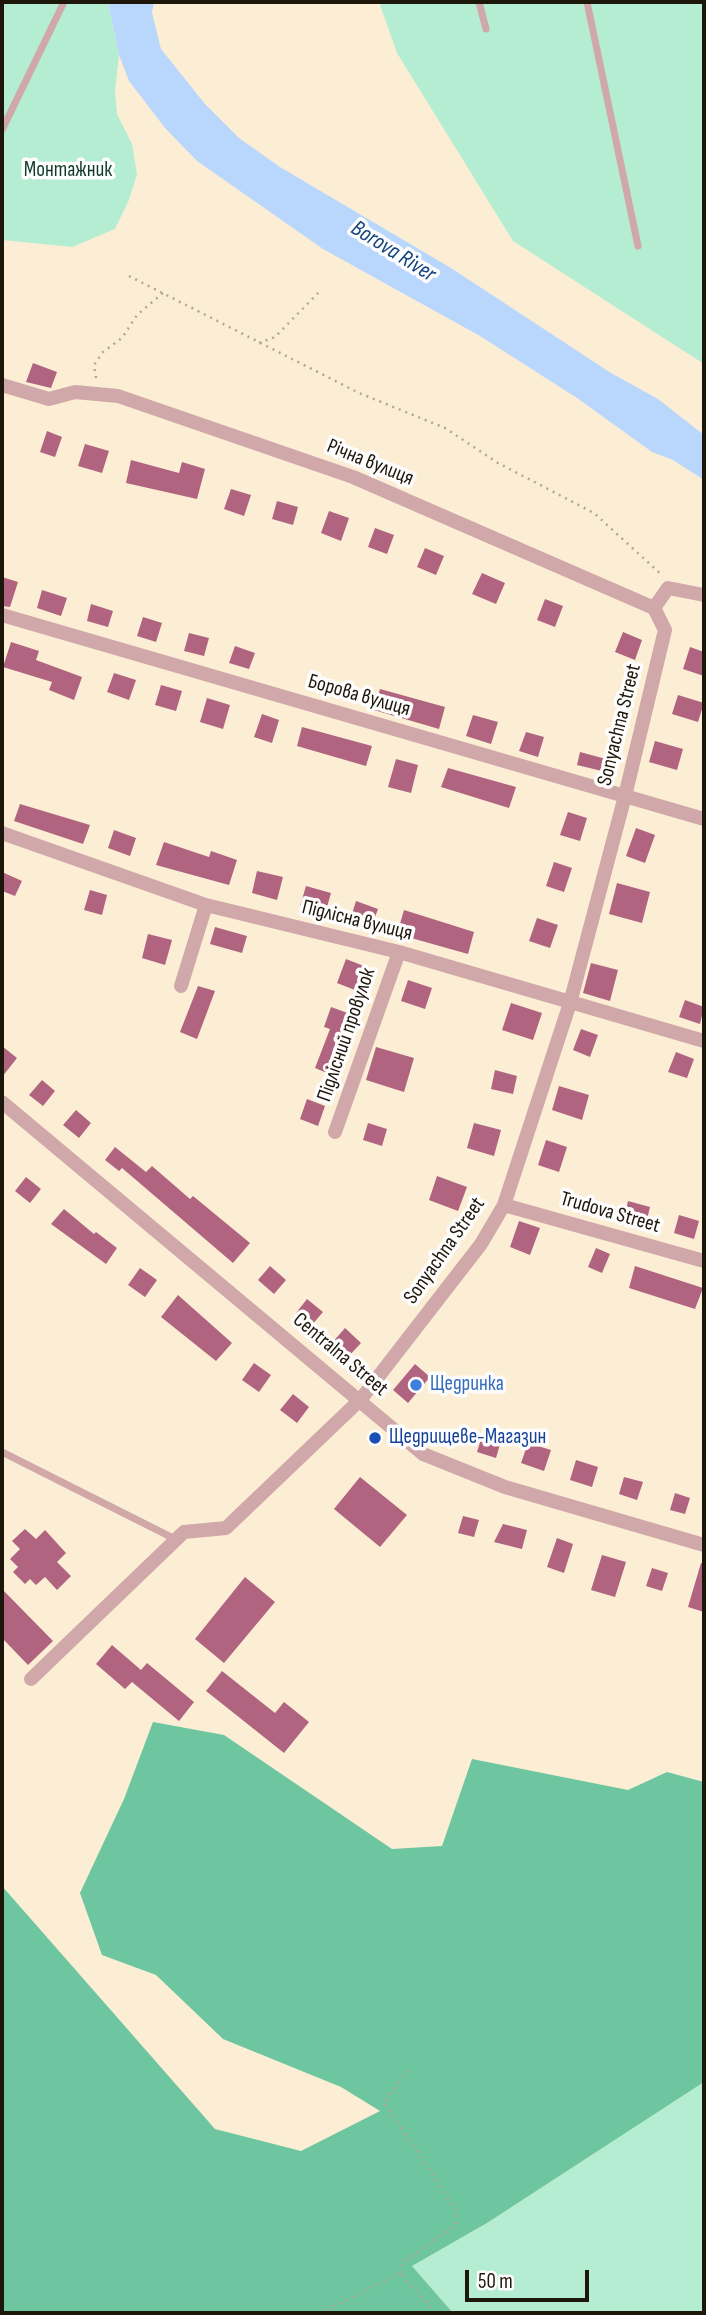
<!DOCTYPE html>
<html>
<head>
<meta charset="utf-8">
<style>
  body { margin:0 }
  #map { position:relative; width:706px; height:2315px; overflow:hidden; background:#fceed5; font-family:"Sofia Sans Condensed",sans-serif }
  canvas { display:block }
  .frame { position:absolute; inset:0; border:4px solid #1d160b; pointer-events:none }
  .scale { position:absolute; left:465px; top:2270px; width:124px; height:32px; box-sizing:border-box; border:4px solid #1d160b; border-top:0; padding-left:9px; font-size:21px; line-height:24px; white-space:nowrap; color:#1d160b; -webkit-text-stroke:5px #fdfdfd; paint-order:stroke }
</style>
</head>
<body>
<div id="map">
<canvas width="706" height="2315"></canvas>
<div class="frame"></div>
<div class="scale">50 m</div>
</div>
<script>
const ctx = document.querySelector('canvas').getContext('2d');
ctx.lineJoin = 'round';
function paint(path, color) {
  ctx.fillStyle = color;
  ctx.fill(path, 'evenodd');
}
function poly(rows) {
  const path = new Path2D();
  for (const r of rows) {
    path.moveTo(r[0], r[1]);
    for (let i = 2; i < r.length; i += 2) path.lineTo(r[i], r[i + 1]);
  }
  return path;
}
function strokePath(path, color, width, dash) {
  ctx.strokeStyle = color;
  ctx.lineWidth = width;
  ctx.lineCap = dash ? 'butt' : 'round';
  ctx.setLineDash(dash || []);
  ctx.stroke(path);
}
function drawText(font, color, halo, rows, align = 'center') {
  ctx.font = font + ' "Sofia Sans Condensed",sans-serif';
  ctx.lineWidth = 7;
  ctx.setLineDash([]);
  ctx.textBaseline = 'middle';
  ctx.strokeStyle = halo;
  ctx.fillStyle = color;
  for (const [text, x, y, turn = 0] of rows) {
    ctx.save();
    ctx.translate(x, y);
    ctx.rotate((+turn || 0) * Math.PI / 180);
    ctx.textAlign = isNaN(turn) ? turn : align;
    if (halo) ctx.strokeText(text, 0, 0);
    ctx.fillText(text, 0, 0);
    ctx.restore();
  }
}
const green = poly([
  [2,2,108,2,119,55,115,91,117,114,132,144,137,174,129,200,115,229,72,247,2,240],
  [379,2,704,2,704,364,513,241,397,53],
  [704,2082,704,2313,453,2313,412,2266,487,2223]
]);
const forest = poly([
  [153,1722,224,1735,392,1849,442,1846,472,1759,628,1790,667,1772,704,1782,704,2082,487,2223,412,2266,453,2313,2,2313,2,1886,215,2129,301,2151,380,2111,341,2087,223,2039,156,1975,102,1955,80,1893,124,1799]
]);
const water = poly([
  [108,2,154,2,152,13,161,49,205,104,239,138,280,167,451,268,611,373,658,399,704,435,704,480,673,460,652,452,577,398,480,336,323,249,197,161,165,128,129,81,119,55]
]);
const building = poly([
  [33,363,57,372,51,388,26,382],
  [47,431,62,437,55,457,40,452],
  [85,444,109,451,102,473,78,466],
  [131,460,179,473,182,462,205,469,197,499,126,483],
  [231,489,251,495,244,516,224,509],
  [277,501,298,507,293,525,272,519],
  [329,511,349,518,341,541,321,533],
  [375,528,394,535,387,554,368,547],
  [425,548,444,556,436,575,417,567],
  [482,573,505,583,496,604,472,594],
  [2,577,18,582,10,607,2,606],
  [42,590,67,598,61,616,37,608],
  [545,599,563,606,555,627,537,620],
  [91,604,113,611,108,627,87,621],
  [143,617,162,623,156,642,137,636],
  [623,632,642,640,635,660,615,652],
  [189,633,209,638,204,656,184,651],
  [11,642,39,651,36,660,82,677,74,700,49,690,52,682,3,667],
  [235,646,255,653,249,669,229,663],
  [690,647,704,652,704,676,683,669],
  [114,673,136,680,129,700,107,692],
  [161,685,182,691,176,711,155,705],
  [380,689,445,707,439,729,374,710],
  [678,695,704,703,698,722,672,714],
  [207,698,230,705,223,729,200,722],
  [262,714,279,720,272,743,254,737],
  [473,715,498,722,491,744,466,736],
  [302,727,372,746,366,766,297,746],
  [526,732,544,737,538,757,519,751],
  [655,741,683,749,677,770,649,762],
  [580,752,606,759,602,771,577,765],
  [396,759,418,765,411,793,388,787],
  [448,768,516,787,509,808,441,787],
  [20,804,90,825,83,844,14,821],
  [568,812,587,818,580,841,560,835],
  [636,828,655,835,645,863,626,856],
  [114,830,136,838,130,856,108,848],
  [164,842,209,857,211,851,237,860,229,885,156,865],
  [554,862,572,868,564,892,546,886],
  [257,871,283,877,277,900,252,893],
  [2,872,22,881,15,896,2,891],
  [617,883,650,892,642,923,609,914],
  [306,886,331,893,325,914,300,906],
  [90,890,107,895,102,915,84,910],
  [356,901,378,909,371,928,350,920],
  [404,910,474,932,468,954,397,934],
  [537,918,558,925,550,948,529,941],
  [215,927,247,936,242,953,210,944],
  [148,934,172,940,165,965,142,958],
  [346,959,369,968,360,992,337,983],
  [591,963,618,970,610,1001,583,993],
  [408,980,432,988,425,1009,401,1001],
  [198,986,215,991,197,1039,180,1032],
  [685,1000,704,1007,700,1024,679,1017],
  [511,1003,542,1013,533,1040,502,1030],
  [331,1007,353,1015,334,1076,315,1068,330,1029,324,1027],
  [581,1029,598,1035,590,1057,573,1050],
  [2,1046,17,1058,2,1077],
  [376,1047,414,1058,404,1092,366,1080],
  [676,1052,694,1059,687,1078,668,1072],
  [495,1070,517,1076,513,1094,491,1089],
  [42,1080,55,1091,43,1106,29,1095],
  [559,1086,589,1095,582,1120,552,1110],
  [307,1099,325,1106,318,1126,300,1119],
  [76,1110,91,1123,79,1138,63,1125],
  [368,1123,387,1129,382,1146,363,1140],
  [474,1123,501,1130,494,1156,467,1148],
  [546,1140,567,1147,559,1172,538,1165],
  [115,1147,146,1172,152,1166,190,1199,193,1196,250,1243,233,1263,122,1168,119,1171,105,1160],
  [437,1176,467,1187,458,1211,429,1200],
  [26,1177,41,1189,30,1203,15,1191],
  [628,1201,650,1207,646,1224,624,1219],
  [64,1209,94,1234,96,1232,117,1248,106,1264,51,1224],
  [679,1215,699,1221,694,1239,674,1233],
  [519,1221,540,1228,530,1255,510,1247],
  [596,1248,610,1254,602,1273,588,1267],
  [270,1266,286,1280,274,1294,258,1280],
  [635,1266,703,1288,695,1309,629,1288],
  [140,1268,157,1280,145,1297,128,1285],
  [178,1295,232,1343,216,1361,161,1317],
  [307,1299,323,1312,311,1326,296,1313],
  [345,1328,361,1343,347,1358,331,1344],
  [254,1363,271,1375,259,1392,242,1380],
  [415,1364,430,1377,408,1403,393,1390],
  [293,1394,309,1407,297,1423,280,1410],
  [482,1436,501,1441,496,1458,477,1452],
  [528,1443,551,1450,544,1471,521,1463],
  [576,1460,598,1467,592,1487,570,1480],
  [360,1477,407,1515,380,1547,334,1509],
  [624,1477,643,1482,637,1500,619,1494],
  [675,1493,690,1498,685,1514,670,1510],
  [463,1516,479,1520,474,1537,458,1533],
  [503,1524,527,1530,522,1549,494,1542],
  [25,1529,36,1539,45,1530,66,1553,57,1562,71,1576,57,1590,45,1577,36,1585,30,1579,25,1584,13,1572,18,1567,10,1559,20,1549,12,1541],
  [557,1538,573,1544,564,1573,547,1567],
  [602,1555,626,1562,615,1597,591,1590],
  [701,1563,704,1563,704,1612,688,1607],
  [652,1568,668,1573,662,1591,646,1586],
  [245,1577,275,1602,224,1663,195,1639],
  [2,1589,53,1641,28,1665,2,1638],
  [112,1645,141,1670,147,1663,194,1702,179,1721,132,1682,125,1689,96,1664],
  [222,1671,275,1713,284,1702,309,1722,284,1753,206,1691]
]);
const path = poly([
  [129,276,359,393,445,428,498,463,594,513,663,576],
  [259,343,275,337,321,290],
  [96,378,94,365,103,352,122,338,137,315,164,292],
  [400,2273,403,2262,455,2226,458,2213,384,2102,408,2071],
  [321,2313,400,2273,436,2313]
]);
const lane = poly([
  [479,2,486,29],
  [587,2,638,246],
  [2,130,64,2],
  [2,1452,175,1539]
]);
const street = poly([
  [2,385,49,399,75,392,118,396,353,477,654,608,668,588,704,595],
  [2,615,704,819],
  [2,833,206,905,399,952,704,1041],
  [181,986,206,905],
  [2,1102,423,1454,505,1487,704,1545],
  [335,1132,399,952],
  [504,1205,704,1261],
  [31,1679,184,1532,226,1528,361,1399,481,1244,504,1205,570,1003,625,796,665,630,654,608]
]);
const markers = [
  [416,1385,7,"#3f7fe0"],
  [375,1438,7,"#1a4fb4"]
];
const parkNames = [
  ["Монтажник",68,171]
];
const streetNames = [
  ["Річна вулиця",370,463,22],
  ["Борова вулиця",359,696,16],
  ["Sonyachna Street",620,725,-76],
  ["Підлісна вулиця",357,921,14],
  ["Підлісний провулок",347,1035,-71],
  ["Trudova Street",610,1213,16],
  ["Sonyachna Street",445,1251,-55],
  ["Centralna Street",340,1355,40]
];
const shopNames = [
  ["Щедринка",430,1385]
];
const transitNames = [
  ["Щедрищеве-Магазин",389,1438]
];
const waterNames = [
  ["Borova River",393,252,32]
];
paint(green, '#b4edd2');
paint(forest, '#6dc6a0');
paint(water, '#b9d7fd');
paint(building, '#b06480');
strokePath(path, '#b3a793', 2.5, [2, 5]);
strokePath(lane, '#d0a8a9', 7);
strokePath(street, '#d0a8a9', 14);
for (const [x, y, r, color] of markers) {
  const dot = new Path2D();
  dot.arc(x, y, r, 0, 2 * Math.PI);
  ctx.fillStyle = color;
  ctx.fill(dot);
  strokePath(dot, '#fdfdfd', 2.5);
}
drawText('21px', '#123a2a', '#fdfdfd', parkNames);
drawText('21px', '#1d160b', '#fdfdfd', streetNames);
drawText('21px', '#366cbe', '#fdfdfd', shopNames, 'left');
drawText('21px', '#164399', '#fdfdfd', transitNames, 'left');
drawText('italic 23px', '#14447c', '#fdfdfd', waterNames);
</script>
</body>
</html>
